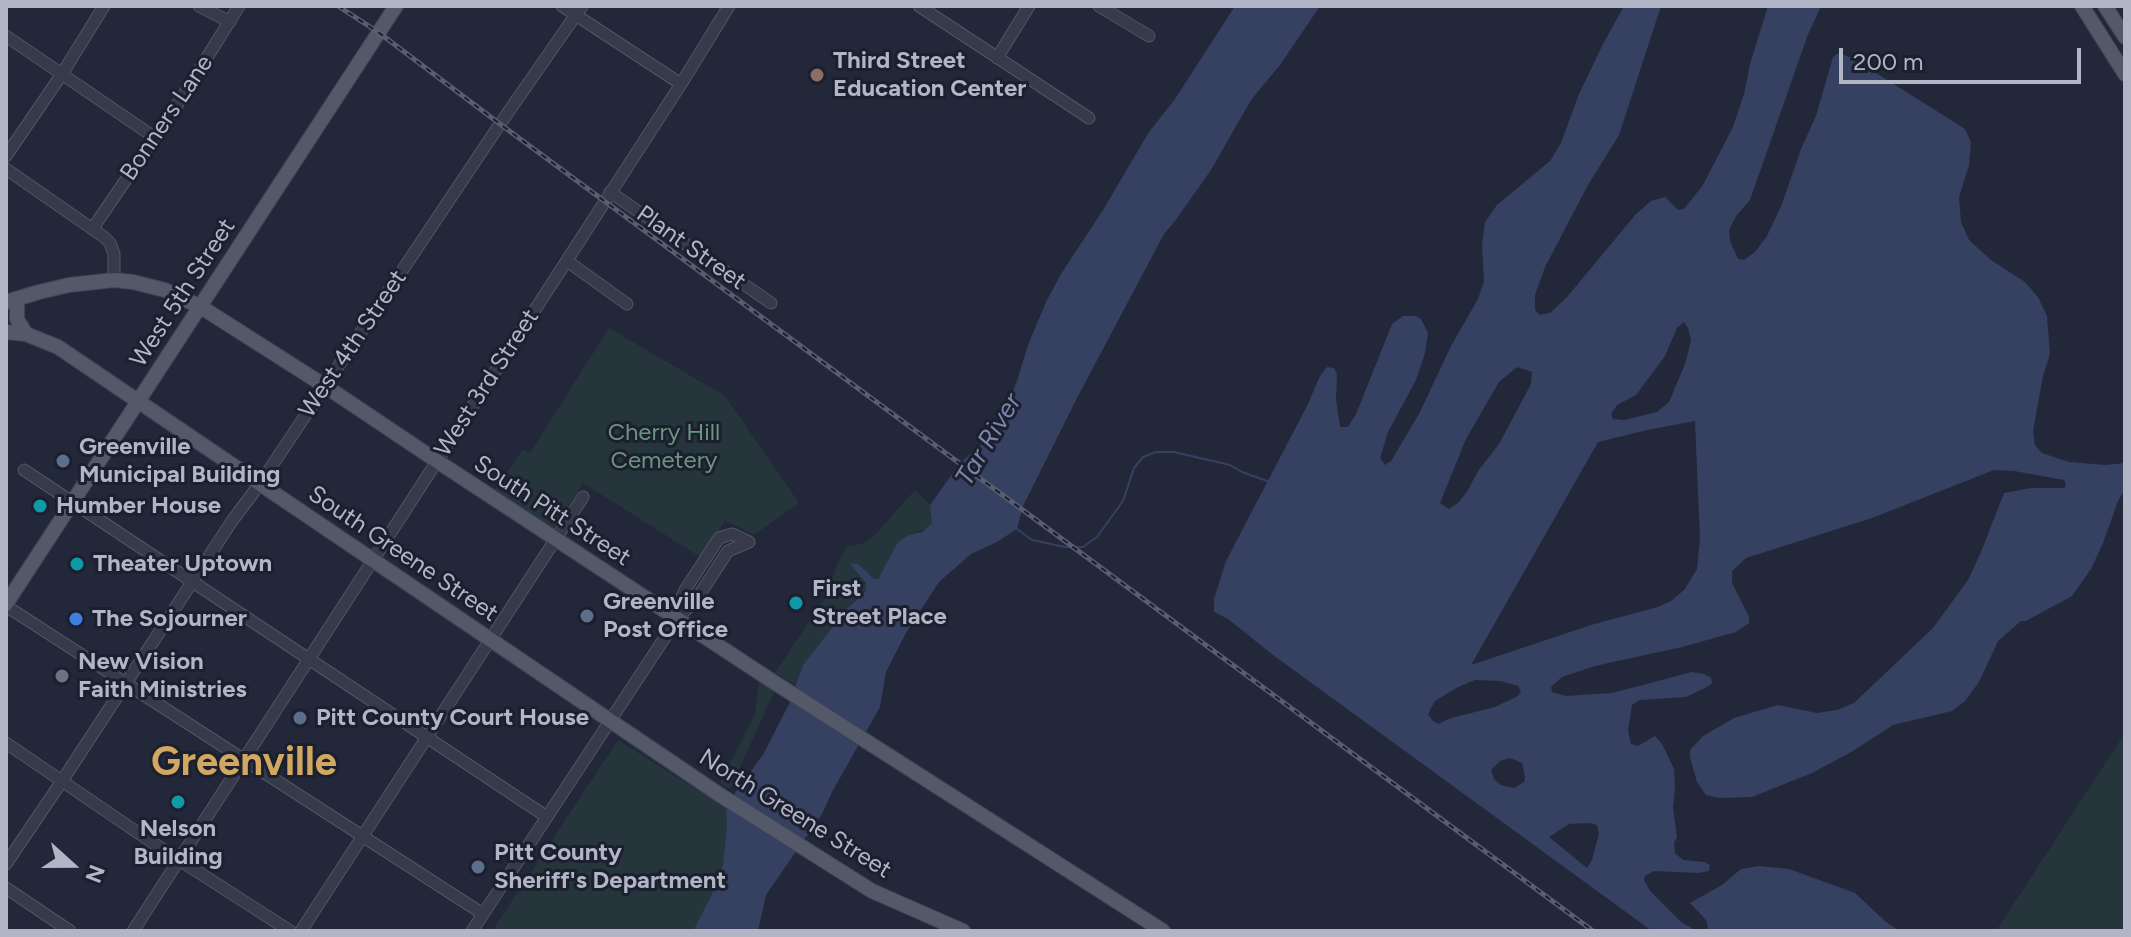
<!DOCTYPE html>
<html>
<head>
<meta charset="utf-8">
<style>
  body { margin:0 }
  #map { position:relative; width:2131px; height:937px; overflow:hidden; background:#222839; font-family:Figtree,sans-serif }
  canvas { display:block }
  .frame { position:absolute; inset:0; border:8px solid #b1b5c6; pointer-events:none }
  .north { position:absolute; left:32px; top:825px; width:80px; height:80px; -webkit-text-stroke:6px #1b1f2e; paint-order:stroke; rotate:111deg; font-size:22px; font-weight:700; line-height:32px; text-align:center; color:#b1b5c6 }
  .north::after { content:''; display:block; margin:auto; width:28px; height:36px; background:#b1b5c6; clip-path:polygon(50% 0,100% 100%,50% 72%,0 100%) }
  .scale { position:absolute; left:1839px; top:48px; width:242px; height:36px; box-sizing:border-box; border:4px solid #b1b5c6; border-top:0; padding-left:10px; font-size:24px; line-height:28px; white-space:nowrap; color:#b1b5c6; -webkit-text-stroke:6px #1b1f2e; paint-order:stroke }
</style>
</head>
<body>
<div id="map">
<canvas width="2131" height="937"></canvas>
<div class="frame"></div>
<div class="north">N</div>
<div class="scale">200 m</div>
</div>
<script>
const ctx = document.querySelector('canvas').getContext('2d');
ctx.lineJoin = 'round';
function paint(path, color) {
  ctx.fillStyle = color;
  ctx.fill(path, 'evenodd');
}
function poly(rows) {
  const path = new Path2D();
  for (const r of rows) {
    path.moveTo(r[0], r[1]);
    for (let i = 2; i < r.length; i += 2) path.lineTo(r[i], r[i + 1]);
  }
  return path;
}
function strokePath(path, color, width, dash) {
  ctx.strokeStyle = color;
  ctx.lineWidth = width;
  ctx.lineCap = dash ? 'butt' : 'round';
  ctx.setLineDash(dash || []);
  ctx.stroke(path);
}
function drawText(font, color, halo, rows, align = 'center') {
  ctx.font = font + ' Figtree,sans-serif';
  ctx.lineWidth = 6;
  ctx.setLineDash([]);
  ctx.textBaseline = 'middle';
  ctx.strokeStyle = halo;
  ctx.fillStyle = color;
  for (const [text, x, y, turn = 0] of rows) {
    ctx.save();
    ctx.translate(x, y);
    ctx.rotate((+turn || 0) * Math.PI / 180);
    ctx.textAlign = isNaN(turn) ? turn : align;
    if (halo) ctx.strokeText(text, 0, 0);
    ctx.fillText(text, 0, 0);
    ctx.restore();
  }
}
const green = poly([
  [609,328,725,396,799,503,754,535,725,520,702,558,583,483,554,529,494,491,523,449,530,453],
  [915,490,930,505,932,523,929,527,898,542,878,579,874,579,870,576,863,579,867,587,864,593,855,601,803,665,796,685,775,673,825,598,839,560,848,546,864,543,873,537],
  [759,682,767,683,775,690,730,789,720,783,755,714],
  [2125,733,2125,931,1996,931],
  [618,740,726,808,727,826,723,865,714,890,693,931,492,931]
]);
const water = poly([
  [1235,6,1320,6,1280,65,1251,100,1211,170,1175,221,1164,234,1077,398,1023,506,1017,529,997,542,971,554,939,582,907,631,886,672,880,707,832,792,822,814,766,895,758,931,693,931,714,890,723,865,727,826,726,808,735,793,764,753,789,704,803,665,846,610,865,592,866,583,851,565,851,563,858,564,874,579,878,579,898,542,909,535,922,532,932,523,930,505,960,463,988,439,1000,421,1017,381,1028,345,1046,302,1061,274,1103,210,1149,132,1175,99],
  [1624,6,1661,6,1619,135,1588,185,1545,267,1535,295,1535,310,1540,315,1550,313,1567,297,1636,214,1651,201,1665,197,1678,210,1684,209,1703,185,1733,127,1744,94,1750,64,1768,6,1821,6,1807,37,1750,200,1736,216,1729,230,1730,241,1738,259,1744,260,1755,252,1767,236,1782,204,1801,149,1816,116,1833,57,1839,53,1854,59,1965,129,1971,142,1969,165,1959,197,1961,222,1969,240,1991,260,2025,282,2038,297,2047,316,2050,354,2043,376,2033,431,2035,445,2042,453,2069,462,2106,465,2125,463,2125,489,2118,501,2103,543,2091,569,2072,596,2026,621,2021,621,1998,641,1979,682,1965,701,1952,711,1893,725,1853,751,1812,773,1752,797,1719,798,1706,795,1697,782,1690,757,1690,750,1703,736,1734,718,1778,705,1817,713,1837,710,1854,703,1933,628,1968,580,1981,552,2004,493,2031,488,2064,488,2066,485,2064,480,2014,471,1994,470,1872,518,1746,558,1732,571,1732,583,1749,617,1749,623,1736,632,1682,647,1595,666,1562,677,1551,687,1552,692,1566,696,1612,693,1692,672,1704,674,1711,678,1712,683,1709,686,1686,697,1640,700,1632,705,1628,730,1631,744,1638,746,1655,736,1662,744,1674,769,1675,787,1673,808,1677,837,1674,843,1675,853,1683,860,1704,862,1710,865,1709,871,1698,873,1654,871,1645,876,1644,880,1650,891,1681,922,1697,931,1652,931,1273,655,1228,619,1214,612,1214,599,1226,561,1307,406,1320,376,1327,367,1334,368,1337,374,1336,399,1340,427,1348,427,1356,414,1392,324,1403,316,1416,316,1421,319,1428,333,1425,353,1416,380,1388,432,1380,458,1385,465,1391,461,1420,412,1451,346,1478,299,1484,281,1482,245,1485,222,1497,205,1550,161,1561,143,1579,94,1603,44],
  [1684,322,1688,328,1691,341,1685,364,1669,402,1657,412,1624,420,1613,419,1611,414,1617,405,1636,395,1665,356,1677,328],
  [1517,367,1532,372,1531,384,1499,444,1478,471,1468,490,1459,502,1449,509,1440,503,1466,439,1499,382],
  [1695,421,1700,538,1697,569,1685,589,1671,601,1658,607,1591,625,1471,665,1598,442,1647,430],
  [1475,680,1501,681,1518,686,1521,691,1518,696,1495,707,1451,718,1438,724,1432,720,1428,714,1435,701,1458,687],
  [1510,758,1522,763,1525,777,1524,782,1514,788,1501,785,1494,779,1491,770,1500,761],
  [1589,823,1597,825,1599,834,1592,860,1587,868,1549,837,1569,824],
  [1759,866,1789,869,1855,893,1885,921,1899,931,1703,931,1708,928,1706,920,1690,903,1722,885,1741,869]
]);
const stream = poly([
  [1017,529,1032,540,1065,547,1083,547,1097,537,1123,501,1134,468,1143,457,1156,452,1174,452,1230,465,1242,472,1270,482]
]);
const minor = poly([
  [199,6,230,22],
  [562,6,681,84],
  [919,6,1089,118],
  [1099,6,1149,36],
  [6,36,154,137],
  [997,58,1029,6],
  [6,156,62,74,104,6],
  [6,169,104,237,110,243,114,254,114,280],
  [610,192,771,303],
  [93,228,183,96,239,6],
  [567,261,627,304],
  [24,470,547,817],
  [6,606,483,914],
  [677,619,679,604,685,590,719,538,732,534,749,542],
  [6,743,150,841,290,931],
  [6,864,62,781,232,521,259,485,500,124,582,6],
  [6,888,70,931],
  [133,931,681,84,729,6],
  [301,931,583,497],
  [472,931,677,619,698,597,728,551,749,542]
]);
const major = poly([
  [2082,6,2125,74],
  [2105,6,2125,37],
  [17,299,17,319,26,334],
  [6,302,39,292,69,285,114,280,133,282,165,290,201,307,325,386,437,461,769,679,1163,931],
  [6,332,26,334,58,347,720,795,872,891,963,931],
  [6,604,396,6]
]);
const rail = poly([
  [338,6,378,32,500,124,1593,931]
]);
const markers = [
  [817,75,8,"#8d6e63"],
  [63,461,8,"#5c6f8a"],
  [40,506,8,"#0f9aa8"],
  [77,564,8,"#0f9aa8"],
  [796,603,8,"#0f9aa8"],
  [587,616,8,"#5c6f8a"],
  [76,619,8,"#3f7fe0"],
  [62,676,8,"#6b7280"],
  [300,718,8,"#5c6f8a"],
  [178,802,8,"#0f9aa8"],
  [478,867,8,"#5c6f8a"]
];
const poiNames = [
  ["Third Street",833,61],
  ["Education Center",833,89],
  ["Greenville",79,447],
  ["Municipal Building",79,475],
  ["Humber House",56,506],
  ["Theater Uptown",93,564],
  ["First",812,589],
  ["Street Place",812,617],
  ["Greenville",603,602],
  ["Post Office",603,630],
  ["The Sojourner",92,619],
  ["New Vision",78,662],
  ["Faith Ministries",78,690],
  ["Pitt County Court House",316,718],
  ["Nelson",178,829,"center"],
  ["Building",178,857,"center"],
  ["Pitt County",494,853],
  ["Sheriff's Department",494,881]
];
const streetNames = [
  ["Bonners Lane",167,118,-56],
  ["Plant Street",691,248,35],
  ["West 5th Street",183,293,-57],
  ["West 4th Street",353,344,-56],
  ["West 3rd Street",487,383,-57],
  ["South Pitt Street",552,511,33],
  ["South Greene Street",403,554,34],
  ["North Greene Street",795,814,32]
];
const parkNames = [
  ["Cherry Hill",664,433],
  ["Cemetery",664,461]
];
const waterNames = [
  ["Tar River",989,440,-59]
];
const townNames = [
  ["Greenville",244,763]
];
paint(green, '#25353b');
paint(water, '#364060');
strokePath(stream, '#364060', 2);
strokePath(minor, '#515564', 13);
strokePath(major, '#3f4353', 16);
strokePath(minor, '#363a49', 11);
strokePath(major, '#54596a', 14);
strokePath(rail, '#585d70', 5);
strokePath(rail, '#1b1f2e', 2, [6]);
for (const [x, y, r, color] of markers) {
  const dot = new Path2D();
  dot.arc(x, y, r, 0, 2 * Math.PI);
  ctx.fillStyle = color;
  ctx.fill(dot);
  strokePath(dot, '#1b1f2e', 3);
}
drawText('bold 24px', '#b1b5c6', '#1b1f2e', poiNames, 'left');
drawText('24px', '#b1b5c6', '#1b1f2e', streetNames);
drawText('24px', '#69967c', '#1b1f2e', parkNames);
drawText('italic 26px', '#7a86ad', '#1b1f2e', waterNames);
drawText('bold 40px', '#d0a862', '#1b1f2e', townNames);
</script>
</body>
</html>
